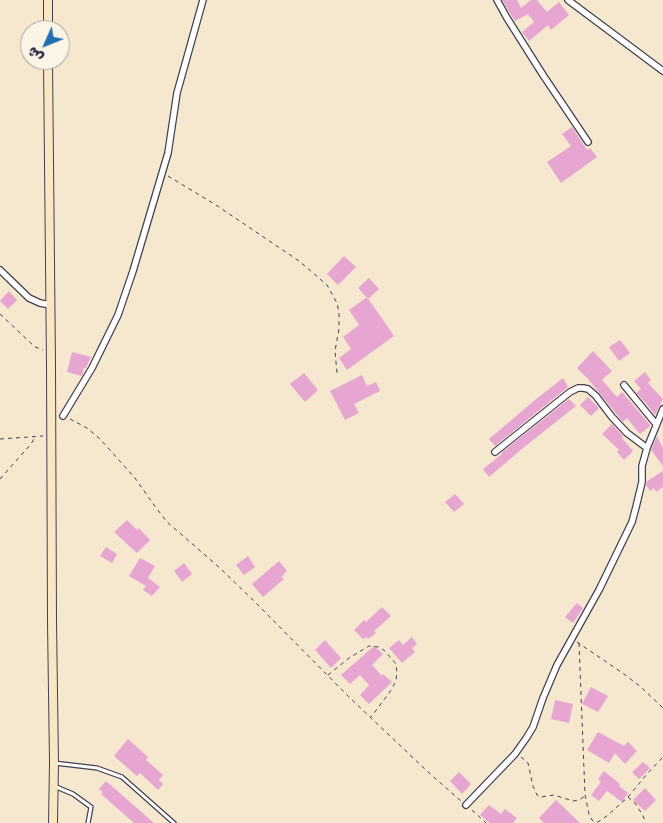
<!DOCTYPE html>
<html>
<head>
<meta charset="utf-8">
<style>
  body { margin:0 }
  #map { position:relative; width:663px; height:823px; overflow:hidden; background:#f6e8cf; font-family:"Patrick Hand","Playpen Sans Arabic",sans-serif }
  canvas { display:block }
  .north { position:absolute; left:20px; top:20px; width:50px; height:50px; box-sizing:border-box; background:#fcf5e5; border:1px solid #a5a1a1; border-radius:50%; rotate:226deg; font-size:14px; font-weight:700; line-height:20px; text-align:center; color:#22223b }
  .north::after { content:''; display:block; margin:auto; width:18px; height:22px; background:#1f6fb2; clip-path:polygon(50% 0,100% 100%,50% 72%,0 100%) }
</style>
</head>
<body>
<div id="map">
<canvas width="663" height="823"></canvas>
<div class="north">ش</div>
</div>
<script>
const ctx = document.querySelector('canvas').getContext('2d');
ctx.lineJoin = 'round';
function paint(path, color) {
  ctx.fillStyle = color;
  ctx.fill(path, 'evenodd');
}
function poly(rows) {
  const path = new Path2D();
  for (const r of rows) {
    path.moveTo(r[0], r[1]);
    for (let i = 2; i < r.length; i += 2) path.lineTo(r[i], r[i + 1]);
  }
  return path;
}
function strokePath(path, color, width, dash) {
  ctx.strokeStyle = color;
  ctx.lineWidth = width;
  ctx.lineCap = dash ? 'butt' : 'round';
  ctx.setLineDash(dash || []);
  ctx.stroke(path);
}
const building = poly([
  [502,0,517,0,521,8,531,0,537,0,547,12,559,2,569,15,551,30,548,25,529,41,522,32,534,22,528,14,515,21],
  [572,127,587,150,590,148,597,157,561,183,547,162,571,146,562,134],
  [344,256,356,267,338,285,327,274],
  [369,278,379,289,368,299,358,288],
  [9,291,17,300,8,309,0,301],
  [367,297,394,336,347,370,339,358,351,349,343,337,359,325,349,310],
  [620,340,630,353,619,361,609,347],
  [593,351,612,371,602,380,617,397,622,392,650,425,649,427,640,434,627,418,623,422,588,379,577,368],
  [72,352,91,357,86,368,84,368,82,376,67,372],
  [645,372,651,380,648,383,663,399,655,415,644,401,636,393,641,389,634,381],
  [304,373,318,390,305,402,290,384],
  [362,375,367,386,376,382,380,391,354,404,359,413,345,420,330,391],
  [563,378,568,387,495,446,489,439,535,400],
  [588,397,599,408,591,416,580,405],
  [569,399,576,406,523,448,489,477,483,469,502,454,501,453],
  [612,424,623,436,622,438,633,451,624,460,617,452,619,450,602,434],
  [657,436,663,448,663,466,651,450],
  [663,471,663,487,656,492,654,488,650,491,646,485,647,481],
  [455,494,464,504,454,512,445,502],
  [127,520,137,530,139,528,150,540,137,553,114,532],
  [106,547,117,554,112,563,100,556],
  [248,556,255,567,244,575,236,565],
  [140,558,155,566,148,578,160,587,152,596,143,590,146,586,129,576],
  [279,561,287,571,281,577,284,579,263,597,252,584],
  [184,563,192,574,182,582,174,571],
  [577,603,583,608,573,623,565,617],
  [382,607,391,616,374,631,376,633,368,639,366,637,363,639,354,630,364,620,366,622],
  [412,637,417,644,412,648,415,652,402,663,389,648,399,640,403,645],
  [325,640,341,658,331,668,315,650],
  [374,646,383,654,372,665,382,676,383,674,392,682,369,704,360,695,369,685,360,675,350,684,341,675],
  [591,687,608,696,598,712,582,704],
  [555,700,573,704,569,723,551,719],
  [598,732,624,746,628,742,637,751,625,764,615,753,609,763,587,750],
  [128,739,148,757,146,760,163,775,159,780,163,784,158,790,140,773,137,776,114,756],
  [643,762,650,768,639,779,632,772],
  [604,771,620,784,619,786,628,793,622,802,607,791,599,801,591,795,601,782,598,779],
  [459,772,471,784,462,794,450,781],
  [106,781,154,823,134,823,101,794,103,792,99,789],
  [645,788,656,800,645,811,633,800],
  [556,800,580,823,544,823,539,818],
  [489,805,501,814,505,809,517,818,513,823,490,823,480,815]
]);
const path = poly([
  [168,176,216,205,299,261,327,285,337,303,339,313,339,329,335,351,337,373],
  [0,314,35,347,43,350],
  [70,419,87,428,100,439,135,478,154,505,167,522,220,568,253,600,349,697,428,772,461,801],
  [0,439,43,436],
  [0,479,31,444,35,437],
  [577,642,624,674,642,688,663,708],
  [579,643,585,795,589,814,592,820,595,822,598,822,608,815,628,797,647,774,663,757],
  [328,675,349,658,369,646,379,647,385,651,396,664,397,673,396,680,392,689,371,717],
  [521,757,528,763,533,786,537,795,541,797,554,795,573,801,579,800,585,796],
  [628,797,635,803,642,814,646,823],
  [472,810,486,823]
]);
const lane = poly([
  [54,763,97,768,122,777,174,823],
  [54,786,73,794,91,807,88,823]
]);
const street = poly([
  [497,0,507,18,543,75,588,142],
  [568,0,663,71],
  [0,270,29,298,40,303,51,305],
  [624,385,656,424],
  [63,416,92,368,118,315,133,271,168,153,177,93,203,0],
  [495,452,570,392,578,388,583,388,588,389,596,396,612,417,627,433,647,448],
  [466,805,515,754,527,737,533,727,543,698,557,665,599,590,632,522,636,507,642,482,642,466,647,448,663,409]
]);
const secondary = poly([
  [48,0,48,30],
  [48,60,51,365,52,622,54,763,53,823]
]);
paint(building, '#e7a5d2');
strokePath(lane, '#424051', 5.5);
strokePath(street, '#424051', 8);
strokePath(secondary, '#424051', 10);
strokePath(path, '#424051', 1, [4, 4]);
strokePath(lane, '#fff', 3);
strokePath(street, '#fff', 5.5);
strokePath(secondary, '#f9e7c3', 8);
</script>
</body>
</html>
